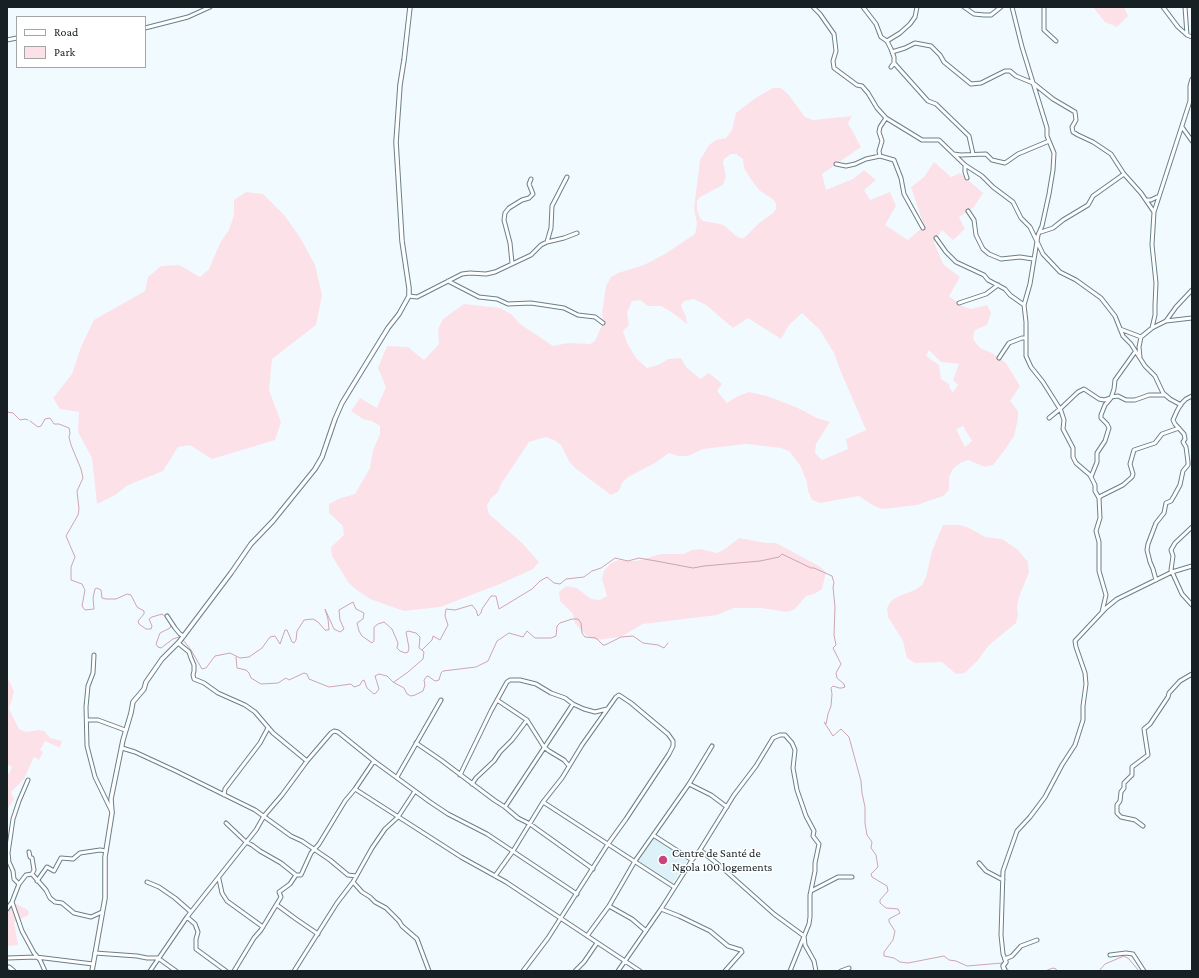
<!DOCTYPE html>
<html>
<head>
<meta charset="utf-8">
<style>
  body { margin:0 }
  #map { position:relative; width:1199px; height:978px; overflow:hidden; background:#f1fbff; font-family:"Crimson Pro",serif }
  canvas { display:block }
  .frame { position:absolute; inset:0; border:8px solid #172023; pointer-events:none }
  .legend { position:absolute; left:16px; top:16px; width:130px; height:52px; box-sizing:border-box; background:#fff; border:1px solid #a2a6a7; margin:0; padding:5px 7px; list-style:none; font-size:12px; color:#172023 }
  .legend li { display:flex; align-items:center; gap:8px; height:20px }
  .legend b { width:20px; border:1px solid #a2a6a7 }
</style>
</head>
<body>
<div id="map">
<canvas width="1199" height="978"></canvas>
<div class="frame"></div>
<ul class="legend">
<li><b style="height:5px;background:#fff"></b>Road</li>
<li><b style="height:11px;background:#fce1e8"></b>Park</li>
</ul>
</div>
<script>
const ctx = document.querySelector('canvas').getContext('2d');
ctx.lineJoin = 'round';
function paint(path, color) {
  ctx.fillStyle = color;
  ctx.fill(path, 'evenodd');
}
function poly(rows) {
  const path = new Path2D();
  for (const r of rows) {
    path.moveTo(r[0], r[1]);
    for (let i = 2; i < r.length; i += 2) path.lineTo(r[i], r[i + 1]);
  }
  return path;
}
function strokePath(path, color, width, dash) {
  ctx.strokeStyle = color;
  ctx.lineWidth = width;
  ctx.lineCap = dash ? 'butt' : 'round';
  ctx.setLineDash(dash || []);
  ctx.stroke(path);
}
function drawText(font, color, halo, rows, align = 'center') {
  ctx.font = font + ' "Crimson Pro",serif';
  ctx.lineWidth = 3;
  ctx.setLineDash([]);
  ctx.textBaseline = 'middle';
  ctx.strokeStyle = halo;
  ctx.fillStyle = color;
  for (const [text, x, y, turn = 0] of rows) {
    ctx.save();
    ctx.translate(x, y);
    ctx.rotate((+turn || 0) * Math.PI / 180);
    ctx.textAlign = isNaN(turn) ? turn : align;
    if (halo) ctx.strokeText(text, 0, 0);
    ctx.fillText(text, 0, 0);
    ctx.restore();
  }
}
const built = poly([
  [653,837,688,859,673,883,638,861]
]);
const green = poly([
  [1093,7,1124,7,1128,16,1117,27,1105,22],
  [773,88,781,88,788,94,805,117,813,120,852,116,848,123,861,147,822,174,826,190,853,179,864,170,876,180,864,190,870,200,890,192,896,206,885,225,908,240,924,226,911,187,924,177,934,162,951,177,960,173,983,193,974,207,959,217,965,229,953,240,942,230,934,242,943,264,960,277,949,296,962,306,971,309,987,305,991,313,987,325,975,330,973,339,980,348,992,353,1006,363,1020,386,1010,401,1018,411,1018,419,1014,436,1004,451,993,465,985,467,968,460,960,463,953,469,949,477,949,490,943,496,917,505,882,509,874,506,859,496,820,503,812,500,808,491,807,482,800,465,789,451,781,448,746,444,703,449,688,456,678,456,669,453,655,463,628,477,622,483,619,491,611,495,575,468,569,461,561,445,554,440,546,437,529,442,501,484,498,492,491,498,487,506,489,514,522,543,539,562,533,569,500,584,440,607,404,611,370,599,354,588,348,582,332,556,331,547,344,535,343,526,329,513,329,504,338,499,355,494,370,468,373,450,380,434,380,426,372,421,363,419,351,411,360,398,377,408,386,387,378,368,387,346,408,347,424,360,439,344,438,329,443,319,464,304,500,308,511,314,520,324,553,346,568,343,590,344,595,341,603,323,602,313,606,286,611,277,618,273,644,265,665,254,695,234,697,224,694,208,698,177,700,160,709,145,716,140,726,138,732,130,736,113,757,97],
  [731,154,736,154,743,159,744,168,750,178,759,190,774,200,776,204,776,209,773,213,758,224,744,238,740,238,736,236,725,226,720,224,703,221,700,218,697,210,697,201,700,197,723,185,726,176,723,163,724,159],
  [694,299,706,305,733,328,748,318,781,339,789,325,802,313,820,330,834,353,841,372,866,430,846,439,848,449,822,460,815,453,816,444,830,422,817,418,798,408,767,396,749,392,738,396,727,403,717,391,722,384,709,373,700,379,686,367,681,358,668,359,658,365,647,368,636,358,628,345,623,331,629,325,627,313,632,301,640,300,648,306,661,306,673,313,687,324,686,317,681,305,684,301],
  [929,350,941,362,959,364,953,380,958,385,953,392,950,389,949,384,941,379,939,365,926,356],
  [963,426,972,441,965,447,956,429],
  [246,192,263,194,285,216,301,239,315,265,322,295,316,325,272,359,269,390,281,422,275,440,212,459,190,445,178,447,163,471,128,485,115,495,97,504,92,458,78,432,79,412,60,409,53,398,72,374,81,347,94,320,145,291,148,277,161,266,179,265,200,277,209,269,220,243,229,230,234,215,234,200],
  [943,525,960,525,969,528,985,537,1002,539,1017,549,1028,562,1029,572,1019,597,1017,606,1018,615,1016,623,989,645,978,660,965,673,956,674,942,662,915,663,907,658,903,641,888,617,887,608,891,601,899,596,915,590,922,585,926,577,932,551],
  [739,538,766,543,776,543,819,566,826,572,822,589,814,594,806,596,795,609,787,612,761,608,734,608,717,615,643,624,620,637,597,640,587,636,581,630,575,623,573,614,560,601,559,592,566,586,577,588,591,599,600,600,607,596,602,579,604,571,610,564,618,560,637,561,661,554,684,554,692,550,700,549,717,553,725,549],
  [7,678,9,680,14,692,9,709,19,729,26,732,39,730,44,731,50,738,62,741,60,748,45,741,40,750,43,752,39,760,34,757,24,779,11,792,14,799,7,810,7,773,9,774,12,767,7,764],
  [12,902,28,910,29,915,14,922,18,945,7,946,7,910]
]);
const stream = poly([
  [7,412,13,413,20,420,25,419,28,420],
  [30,421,38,427,41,426,45,419,50,418,54,424,59,424,69,428,70,433,69,437,71,445,81,469,83,478,77,491,79,509,78,515,66,536,75,557,71,567,71,580,82,584,85,590,82,606,85,610,94,609,93,598,95,589,97,588,101,590,102,598,106,599,116,599,127,594,131,595,137,607,144,611,144,614,138,621,139,624,146,629,151,629,152,626,149,619,152,617,162,614,165,616],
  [171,625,170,628,160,633,156,644,158,647,161,648,173,639,179,637,181,638],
  [183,640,191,650,202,669,206,668,215,656,230,653,240,658,249,657,262,648,270,637,275,636,280,644,285,630,287,630,292,642,294,643,296,640,297,631,304,620,313,619,318,622,325,630,329,630,328,619,325,609,334,629,340,632,344,629,340,620,339,610,353,602,356,609,364,613,363,619,357,623,359,631,362,636,372,643,374,641,374,627,378,624,384,622,392,629,398,643,397,648,400,651,405,653,408,652,409,648,406,632,408,631,416,633,420,637,419,648,422,650,432,640,433,636,440,640,448,625,445,616,446,609,455,610,472,605,476,610,478,616,481,613,482,609,491,596,496,596,499,609,532,589,540,581,547,577,554,583,560,584,566,579,584,577,592,571,601,568,615,558,628,561,639,558,656,561,693,568,704,566,760,561,779,557,782,554,811,568,814,568,832,576,834,583,833,587,835,607,834,635,836,645,833,648,841,664,836,673,837,678,844,684,845,687,842,688,839,688,833,686,831,688,832,694,831,706,828,714,826,724,824,722,833,736,841,729,849,737,861,781,862,793,865,807,865,823,867,835,872,842,871,848,876,855,878,867,871,874,872,877,887,886,888,891,880,900,880,903,886,908,898,909,900,913,889,919,889,922,895,931,893,940,884,952,884,956,894,958,900,962,908,963,944,956,949,960,956,961,967,966,1002,963,1006,967,1009,971],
  [236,657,237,668,246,670,249,673,251,678,261,684,278,683,286,678,289,680,304,673,307,674,309,679,329,687,351,684,354,687,360,685,362,681,364,680,367,688,374,694,376,693,379,689,375,676,379,674,387,676,393,682,404,688,407,694,411,696,415,695,423,691,425,685,424,680,427,676,428,676,435,681,439,680,441,673,443,671,476,667,488,661,497,641,509,633,523,637,527,631,535,638,551,638,556,636,557,626,560,623,572,619,578,619,581,623,582,633,585,637,596,638,603,645,605,645,621,637,633,636,643,643,658,645,664,648,668,643],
  [394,682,408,672,423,659,424,652,422,650],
  [1045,971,1053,968,1056,969,1057,971],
  [1099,971,1105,964,1124,956,1129,959,1139,971]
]);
const minor = poly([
  [813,7,820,14,834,34,836,51,833,61,834,68,857,85,862,86,868,93,877,108,886,118,922,140,939,140,965,165,982,176,993,187,1013,202,1021,218,1030,227,1043,254,1060,272,1076,280,1101,298,1115,316,1123,336,1131,344,1145,366,1155,376,1163,393,1170,399,1181,405],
  [863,7,876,24,881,37,887,41,891,49,894,57,894,63,891,67],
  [964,7,974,14,984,15,991,15,1001,7],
  [1012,7,1022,47,1047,128,1047,136,1054,153,1053,170,1049,194,1042,226,1038,235,1030,284,1024,305,1026,322,1026,356,1031,367,1043,382,1060,409,1078,392,1084,389,1099,399,1104,400,1111,398],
  [1044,7,1044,30,1056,41],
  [1163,7,1178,27,1187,35,1192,37],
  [1185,7,1187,35],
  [145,28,188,17,210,7],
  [7,40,17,38],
  [887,41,900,33,910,24,915,17,917,7],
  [892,52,905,48,915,43,931,46,940,55,944,62,971,84,981,83,1005,71,1010,71,1016,76,1033,83,1053,99,1075,112,1076,120,1072,127,1073,132,1078,135,1093,142,1111,154,1124,174,1141,193,1154,212,1152,245,1156,283,1155,305,1155,315,1152,328],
  [894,63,928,101,936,104,969,136,973,154],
  [886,118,880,127,879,132,882,141,879,151,880,156,894,160,901,178,904,194,923,228],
  [1182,127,1192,141],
  [954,154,961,155,986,154,992,160,1005,163,1018,154,1049,141],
  [836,164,846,166,855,164,866,159,880,156],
  [965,165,965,172,967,178],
  [1147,200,1151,200,1157,197],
  [968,211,974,220,976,235,983,249,989,254,1001,259,1020,257,1033,259],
  [1154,212,1190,101,1190,86,1192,79],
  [1041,232,1053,228,1063,220,1088,205,1093,196,1124,174],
  [936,238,946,252,956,262,984,275,988,280,1005,289,1010,295,1024,305],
  [547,242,551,228,552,206,567,177],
  [512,263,510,243,504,220,505,213,509,208,522,200,529,198,533,194,529,184,531,179],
  [448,281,479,297,497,299,508,304,531,303,564,308,578,315,595,317,603,323],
  [409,296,417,297,423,294,462,274,470,273,486,274,495,272,531,255,541,245,547,242,564,238,577,233],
  [959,303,986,294,998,285],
  [1166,321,1176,307,1192,290],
  [1120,329,1141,337],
  [1140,357,1139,347,1141,337,1152,328,1166,321,1192,318],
  [999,358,1009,343,1022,338,1026,338],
  [1111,397,1118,396,1126,400,1135,400,1149,395,1164,395],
  [1049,418,1060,409,1061,411,1064,420,1063,429,1073,448,1073,457,1076,463,1090,475,1095,485,1095,491,1099,498],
  [1091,477,1097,462,1097,453,1105,441,1109,428,1107,424,1101,418,1101,415,1105,405,1111,398,1114,389,1115,380,1135,352],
  [1192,527,1175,543,1171,550,1173,556,1171,570,1172,572,1182,594,1192,605],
  [1156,580,1153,569,1150,562,1147,550,1148,544,1156,523,1164,513,1166,503,1171,501,1174,496,1180,485,1183,471,1188,465,1188,462,1186,447,1183,442,1185,439,1184,434,1175,424,1173,420,1177,411,1181,404,1186,399,1192,396],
  [1102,612,1106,595,1099,571,1099,542,1096,531,1100,518,1099,498,1101,496,1123,485,1132,477,1133,474,1130,464,1134,450,1155,443,1162,434,1179,428],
  [167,616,175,628,180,634,184,636],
  [178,643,189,652,191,658,194,665,194,671,193,675,194,679,204,683,218,693,245,705,255,712,273,733,307,761],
  [94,655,93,673,88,686,86,707,87,746,95,777,112,812],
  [497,700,527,720,544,747,549,751,564,760,569,766],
  [87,720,98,720,125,730],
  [416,743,441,760,494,800,505,807,518,818,530,824,593,869],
  [122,748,135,752,176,771,255,810,291,836,302,841,330,860,348,875,356,876],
  [460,775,491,711,507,682,510,680,520,680,536,684,551,693,565,698,573,704,584,709,595,712,607,709],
  [397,777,441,700],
  [472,784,476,778,494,761,500,752,512,740,527,720],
  [689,784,711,795,727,807],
  [355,789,461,857,506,882,640,971],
  [224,795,225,789,260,743,268,728],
  [543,802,674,887],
  [505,807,573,704],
  [226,823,246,842,252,845,260,851,281,863,296,875,301,875,311,853,319,844,345,801,355,789,374,761],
  [1143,826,1135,820,1121,817,1117,813,1117,805,1120,801,1121,792,1124,788,1124,783,1132,775,1132,767,1148,755,1144,729,1150,724,1168,697,1169,693,1180,681,1192,674],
  [653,835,692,860],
  [700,850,719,865,774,914,804,936,805,945,814,961,816,971],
  [29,852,30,857,32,858,34,870,32,874,46,890,50,898,55,902,62,903,74,913,91,917,102,912],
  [979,863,986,871,1003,880],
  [495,876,513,851,543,802,562,778,582,745,616,697,619,695,631,703,668,734,673,741,673,746,669,754,626,819,608,844,548,938,523,971],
  [219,879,222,893,227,901,263,927],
  [37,881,47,867,54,871,61,858,73,859,80,853,100,850,106,851],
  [147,882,159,887,175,898,191,912],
  [353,882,362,892,370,897,375,902,386,908,399,921,402,926,417,939,429,971],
  [19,884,14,879,13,871,9,862,8,853,13,819,19,801,28,780],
  [811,891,838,877,852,877],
  [12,902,22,931,34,953,40,960,45,971],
  [277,905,296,919,318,934],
  [609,906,632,919,646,931],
  [7,909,12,902,19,884,26,875,32,874],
  [661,909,679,916,710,931,728,946,741,950,742,952,740,954,725,971],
  [187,917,195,924,198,932,196,939,196,949,226,971],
  [587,936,609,906,635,861,689,784,712,746],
  [1037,940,1021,946,1012,956,1005,959,1003,954,1001,935,1003,871,1017,831,1030,817,1045,797,1062,765,1075,745,1083,720,1083,706,1086,684,1085,673,1076,647,1075,641,1106,608,1117,599,1172,572,1192,566],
  [95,953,137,956,147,958,158,958,176,971],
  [1110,955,1126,953,1133,954,1144,971],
  [7,958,36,957,93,964],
  [9,967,14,971],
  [150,971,187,917,256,830,264,816,282,795,307,761,331,733,334,731,338,732,374,761,430,802,448,814,487,834,577,894],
  [234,971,254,938,261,930,278,902,281,897,279,892,290,884,296,875],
  [294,971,337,903,353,882,372,848,385,829,398,817,415,791],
  [575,971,584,962,597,943],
  [618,971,661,909,692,860,700,850,734,795,756,766,773,738,780,735,785,735,792,743,795,750,793,768,797,790,806,816,814,831,813,836,819,844,815,863,815,871,810,895,810,917,809,924,790,971],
  [841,971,849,968]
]);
const tertiary = poly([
  [1005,959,1006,962,1003,966,1005,971],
  [92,971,105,898,105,857,112,813,111,799,123,740,131,713,133,702,144,689,146,682,162,659,179,642,231,573,251,544,273,521,315,469,322,457,335,419,342,403,388,328,399,314,409,296,409,288,402,241,396,142,400,85,404,60,410,7]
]);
const markers = [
  [663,860,5,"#cc427a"]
];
const poiNames = [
  ["Centre de Santé de",672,853],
  ["Ngola 100 logements",672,867]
];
paint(built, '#ddf1f8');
paint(green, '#fce1e8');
strokePath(stream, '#cea4b0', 1);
strokePath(minor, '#6a8088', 5);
strokePath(tertiary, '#6a8088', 5.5);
strokePath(minor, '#fff', 3);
strokePath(tertiary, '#fff', 3.5);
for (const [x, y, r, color] of markers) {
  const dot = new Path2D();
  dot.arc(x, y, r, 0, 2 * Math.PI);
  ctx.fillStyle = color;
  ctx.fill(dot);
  strokePath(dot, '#fff', 1.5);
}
drawText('12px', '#172023', '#fff', poiNames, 'left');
</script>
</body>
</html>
